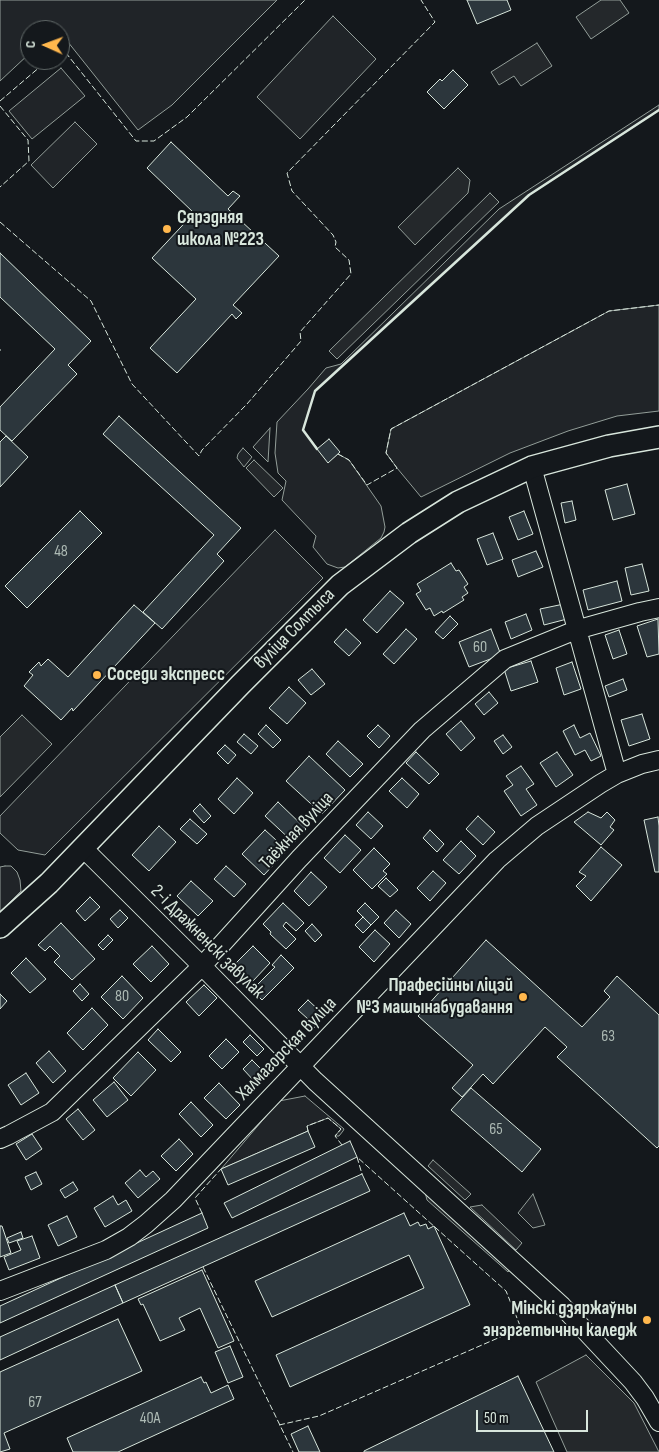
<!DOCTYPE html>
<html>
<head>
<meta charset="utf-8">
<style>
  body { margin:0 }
  #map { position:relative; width:659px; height:1452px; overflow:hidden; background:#14181c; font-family:"Sofia Sans Condensed",sans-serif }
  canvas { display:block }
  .north { position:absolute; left:20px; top:20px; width:50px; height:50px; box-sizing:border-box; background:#14181c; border:1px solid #626a69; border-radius:50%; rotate:272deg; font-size:14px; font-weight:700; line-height:20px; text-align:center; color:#d8e6dc }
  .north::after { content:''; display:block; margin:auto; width:18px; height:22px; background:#ffb74d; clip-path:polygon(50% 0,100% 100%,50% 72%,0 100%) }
  .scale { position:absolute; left:476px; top:1410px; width:112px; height:22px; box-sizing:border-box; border:2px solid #d8e6dc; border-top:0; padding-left:6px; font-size:15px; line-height:18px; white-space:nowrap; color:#d8e6dc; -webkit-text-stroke:4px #14181c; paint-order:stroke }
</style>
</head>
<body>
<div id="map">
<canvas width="659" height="1452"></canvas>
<div class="north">С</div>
<div class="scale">50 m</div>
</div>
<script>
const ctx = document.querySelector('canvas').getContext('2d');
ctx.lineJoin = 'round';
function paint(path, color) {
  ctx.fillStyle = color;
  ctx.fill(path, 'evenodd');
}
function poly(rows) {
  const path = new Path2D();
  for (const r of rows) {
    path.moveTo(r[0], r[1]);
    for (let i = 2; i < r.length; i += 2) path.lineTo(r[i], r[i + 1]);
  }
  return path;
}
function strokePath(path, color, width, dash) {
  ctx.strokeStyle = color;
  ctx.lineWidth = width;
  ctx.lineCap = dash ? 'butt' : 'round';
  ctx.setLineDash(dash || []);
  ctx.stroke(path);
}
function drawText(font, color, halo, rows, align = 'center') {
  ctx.font = font + ' "Sofia Sans Condensed",sans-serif';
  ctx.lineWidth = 4;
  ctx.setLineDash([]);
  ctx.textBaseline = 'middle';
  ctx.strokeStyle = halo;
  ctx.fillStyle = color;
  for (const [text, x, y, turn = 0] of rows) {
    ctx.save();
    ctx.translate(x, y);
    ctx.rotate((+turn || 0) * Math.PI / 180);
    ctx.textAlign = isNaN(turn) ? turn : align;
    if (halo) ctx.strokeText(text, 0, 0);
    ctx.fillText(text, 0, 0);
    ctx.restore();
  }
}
const green = poly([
  [0,0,277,0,172,105,138,130,60,32,60,30,57,28,54,30,30,30,30,53,0,81,0,0],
  [333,16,376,59,300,139,257,97,333,16],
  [61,68,85,96,32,139,9,111,61,68],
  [659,105,659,110,529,195,315,391,303,430,328,462,338,454,349,460,381,506,385,527,384,532,381,538,345,567,338,568,327,564,313,547,316,536,282,500,286,481,278,473,275,453,277,422,308,389,326,368,341,364,499,209,659,105],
  [75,122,97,144,53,188,31,165,75,122],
  [659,305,659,411,617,416,568,431,510,453,421,497,397,468,386,453,391,429,609,311,659,305],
  [270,428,268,462,253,447,270,428],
  [243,448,252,457,244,467,237,458,238,454,243,448],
  [275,530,323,578,45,855,18,850,0,833,0,816,275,530],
  [5,866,11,866,17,872,20,880,21,891,0,912,0,867,5,866],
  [305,1096,344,1129,343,1131,339,1136,335,1136,341,1129,328,1118,307,1126,308,1131,221,1169,279,1101,305,1096],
  [533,1194,545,1225,533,1228,518,1213,533,1194]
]);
const parking = poly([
  [601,0,620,0,629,13,591,39,576,17,601,0],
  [537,43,552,66,521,86,514,76,499,85,491,72,537,43],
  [458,168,470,180,468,193,415,245,398,227,458,168],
  [490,193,499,202,337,359,329,351,490,193],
  [254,460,283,488,274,497,246,468,254,460],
  [22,715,52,744,0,797,0,737,22,715],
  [433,1160,471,1194,465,1200,428,1166,433,1160],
  [424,1188,512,1267,508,1272,427,1200,424,1188],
  [482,1205,522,1243,516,1250,470,1207,482,1205],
  [586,1355,634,1403,659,1452,567,1452,536,1382,586,1355]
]);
const building = poly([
  [467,0,507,0,511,10,477,24,467,0],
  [453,70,468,85,444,109,427,92,440,79,442,81,453,70],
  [171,142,228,196,233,191,240,196,228,209,279,256,233,305,242,313,236,319,232,314,177,373,150,348,196,299,152,258,194,213,147,168,171,142],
  [0,253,91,341,68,365,77,374,12,441,0,430,0,407,55,349,0,297,0,253],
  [119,416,241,528,217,554,224,561,162,629,143,612,214,535,103,434,119,416],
  [6,436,28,457,0,487,0,442,6,436],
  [329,439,340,452,328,463,317,449,329,439],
  [627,484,635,514,613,520,605,490,627,484],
  [572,501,576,520,565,523,561,503,572,501],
  [80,511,102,533,27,608,5,586,80,511],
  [524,511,533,534,518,540,509,517,524,511],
  [493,533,503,559,487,565,477,539,493,533],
  [536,551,543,567,518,577,512,560,536,551],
  [451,563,456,571,459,570,468,584,464,587,468,593,462,597,464,600,443,613,442,611,434,616,430,608,426,610,416,594,421,591,417,584,451,563],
  [642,564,649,591,631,595,625,568,642,564],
  [617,581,622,601,588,610,583,590,617,581],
  [390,591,404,603,377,633,363,620,390,591],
  [564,604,567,619,544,625,540,609,564,604],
  [134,605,155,623,73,711,72,708,61,720,24,686,33,675,29,672,39,662,41,666,48,659,68,677,134,605],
  [526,614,532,630,511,639,505,622,526,614],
  [450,616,458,624,443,639,435,632,450,616],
  [658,619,659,654,647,657,637,626,658,619],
  [346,629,361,643,349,656,334,642,346,629],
  [406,629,417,639,394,664,383,654,406,629],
  [491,629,501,655,469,667,459,642,491,629],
  [619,630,627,654,613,659,605,635,619,630],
  [531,661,538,682,511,691,504,669,531,661],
  [572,662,581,689,564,695,556,668,572,662],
  [312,669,325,684,311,695,298,680,312,669],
  [623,679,627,690,609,697,605,686,623,679],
  [289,687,306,703,287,724,269,708,289,687],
  [489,692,498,703,484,715,475,704,489,692],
  [642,714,650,739,629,746,621,720,642,714],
  [461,721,475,738,461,751,446,734,461,721],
  [266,725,281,740,273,748,258,734,266,725],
  [378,725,390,736,379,748,367,736,378,725],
  [574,725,580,738,590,733,601,756,591,761,585,750,575,755,563,731,574,725],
  [244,734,258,746,251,754,237,742,244,734],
  [503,735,512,747,503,754,494,741,503,735],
  [338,741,363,764,350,777,326,754,338,741],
  [225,745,236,755,228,764,217,753,225,745],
  [416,752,439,774,429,784,406,763,416,752],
  [557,752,573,775,556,787,540,763,557,752],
  [309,756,345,790,322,814,286,781,309,756],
  [521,766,534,784,526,789,537,805,521,816,504,791,513,785,506,776,521,766],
  [237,778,253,793,234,814,218,799,237,778],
  [402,778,419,794,407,808,389,791,402,778],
  [278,802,306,829,294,843,265,816,278,802],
  [200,804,211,816,204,823,193,811,200,804],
  [368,812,383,826,371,839,356,825,368,812],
  [588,812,601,818,607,812,615,820,610,827,614,830,601,845,574,822,588,812],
  [478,816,495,832,483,845,466,829,478,816],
  [658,817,659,826,659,872,655,872,644,820,658,817],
  [190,819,207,834,197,844,180,829,190,819],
  [159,826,176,842,149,871,132,855,159,826],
  [265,830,287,850,264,875,242,854,265,830],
  [430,830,444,844,437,852,423,838,430,830],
  [345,835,361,850,340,873,324,858,345,835],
  [461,841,476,856,459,874,443,860,461,841],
  [601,847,622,865,591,901,576,886,586,876,579,872,601,847],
  [374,848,390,864,383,871,387,874,372,889,353,870,374,848],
  [226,866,246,884,234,897,214,879,226,866],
  [433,871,446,883,430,901,417,888,433,871],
  [311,872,327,887,309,906,294,891,311,872],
  [386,878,398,890,390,897,378,886,386,878],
  [191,881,213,901,198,916,177,896,191,881],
  [90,897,100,907,85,921,76,911,90,897],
  [283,903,304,923,296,931,286,922,283,926,296,939,286,949,270,934,271,932,263,924,283,903],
  [365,903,379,917,371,925,357,911,365,903],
  [120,910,128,918,118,928,110,919,120,910],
  [396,910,411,924,399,938,384,923,396,910],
  [363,917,371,925,363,933,355,925,363,917],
  [61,923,95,959,72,980,54,962,60,956,50,946,45,951,38,945,61,923],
  [312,924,322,935,315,942,305,931,312,924],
  [375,930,390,944,374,962,359,947,375,930],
  [108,935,113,940,103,950,98,945,108,935],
  [486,940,582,1027,610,997,604,991,617,976,659,1015,659,1146,657,1148,557,1057,567,1047,545,1027,493,1084,483,1074,462,1097,452,1088,473,1065,418,1016,486,940],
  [152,946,169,964,151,982,133,964,152,946],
  [253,946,270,963,252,982,234,965,253,946],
  [281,955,294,968,262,1000,252,990,275,967,272,965,281,955],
  [26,958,46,979,30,993,11,973,26,958],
  [122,976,143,998,123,1019,101,997,122,976],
  [80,984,89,994,82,1001,73,991,80,984],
  [204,985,217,998,199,1016,186,1002,204,985],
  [0,994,7,1001,0,1009,0,994],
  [308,1000,325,1016,311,1031,303,1024,308,1019,298,1010,308,1000],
  [92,1008,108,1025,83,1050,67,1033,92,1008],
  [158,1029,181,1052,171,1062,148,1040,158,1029],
  [250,1035,264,1049,257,1056,243,1042,250,1035],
  [226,1039,239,1052,222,1069,209,1056,226,1039],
  [49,1051,66,1071,53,1083,36,1063,49,1051],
  [138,1052,156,1070,131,1096,113,1078,138,1052],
  [252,1060,265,1073,255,1082,243,1069,252,1060],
  [26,1073,39,1093,21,1105,8,1085,26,1073],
  [114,1082,128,1100,107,1117,93,1100,114,1082],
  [219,1083,240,1105,226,1119,204,1098,219,1083],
  [471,1088,541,1149,522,1172,451,1110,471,1088],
  [191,1102,213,1125,201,1137,179,1114,191,1102],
  [78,1109,95,1130,83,1140,66,1119,78,1109],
  [308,1131,315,1147,228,1185,221,1169,308,1131],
  [32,1134,42,1149,26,1160,16,1144,32,1134],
  [179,1139,193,1154,176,1171,161,1156,179,1139],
  [350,1141,357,1157,232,1218,224,1203,350,1141],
  [140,1170,146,1177,153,1171,160,1179,138,1198,125,1183,140,1170],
  [36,1172,42,1184,31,1190,25,1177,36,1172],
  [362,1174,370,1191,123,1303,115,1285,362,1174],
  [73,1182,78,1190,65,1198,60,1190,73,1182],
  [113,1196,118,1205,126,1200,132,1211,105,1227,94,1208,113,1196],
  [202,1213,208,1228,0,1323,0,1306,202,1213],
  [404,1213,410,1226,418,1222,420,1226,426,1224,428,1229,434,1226,470,1305,290,1387,276,1355,424,1288,409,1255,272,1317,255,1281,404,1213],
  [67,1216,77,1237,58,1246,48,1225,67,1216],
  [0,1226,2,1226,11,1253,0,1257,0,1226],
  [21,1232,23,1238,9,1243,7,1238,21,1232],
  [32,1236,40,1258,9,1270,4,1257,21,1250,17,1241,32,1236],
  [202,1270,234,1341,218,1348,200,1308,179,1318,185,1330,160,1341,143,1304,141,1305,138,1299,202,1270],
  [115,1285,123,1303,0,1360,0,1337,115,1285],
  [118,1319,142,1371,4,1433,10,1449,0,1452,0,1372,118,1319],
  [230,1346,243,1377,228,1383,215,1352,230,1346],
  [518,1376,554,1452,364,1452,364,1451,518,1376],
  [201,1377,204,1383,206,1382,211,1393,228,1385,234,1399,118,1452,73,1452,67,1438,201,1377],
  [308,1426,320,1452,299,1452,291,1434,308,1426]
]);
const minor = poly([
  [532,467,617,774],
  [83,848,202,966,315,1081,562,1306,633,1382,645,1398,659,1422],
  [0,1139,9,1135,52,1112,202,966,299,859,422,730,505,659,576,630,640,612,659,608],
  [0,1291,106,1250,129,1237,146,1224,173,1200,497,860,537,826,600,784,617,774,642,764,659,760]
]);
const major = poly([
  [0,927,49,883,240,685,340,585,409,533,458,502,532,467,609,446,659,437]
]);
const fence = poly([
  [60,50,62,48,136,141,154,141,187,117,305,0],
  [0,101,48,60],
  [0,106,28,140,29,161,0,187],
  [0,222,91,301,132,384,199,456,202,450,247,404,301,341,300,332,351,274,349,260,335,247,336,242,333,235,292,191,287,173,435,22,421,0],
  [0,349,0,351],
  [338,454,349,460,367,485,397,468,386,453,391,429,609,311,659,305],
  [308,1131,307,1126,328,1118,341,1129,335,1136,342,1145],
  [357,1157,362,1174],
  [202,1213,195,1198,221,1169],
  [203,1267,293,1452],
  [279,1425,319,1416,521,1328,506,1291,357,1157]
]);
const wall = poly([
  [317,449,303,430,315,391,529,195,659,110]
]);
const markers = [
  [167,229,5,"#ffb74d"],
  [97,675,5,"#ffb74d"],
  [523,997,5,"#ffb74d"],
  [647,1320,5,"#ffb74d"]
];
const numberNames = [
  ["48",61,552],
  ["60",480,648],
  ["80",122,997],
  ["63",608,1037],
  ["65",496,1130],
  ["67",35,1403],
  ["40А",150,1419]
];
const poiNames = [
  ["Сярэдняя",177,218],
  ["школа №223",177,240],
  ["Соседи экспресс",107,675],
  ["Прафесійны ліцэй",513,986,"right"],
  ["№3 машынабудавання",513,1008,"right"],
  ["Мінскі дзяржаўны",637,1309,"right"],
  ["энэргетычны каледж",637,1331,"right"]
];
const streetNames = [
  ["вуліца Солтыса",295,629,-45],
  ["Таёжная вуліца",297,831,-47],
  ["2-і Дражненскі завулак",207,942,45],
  ["Халмагорская вуліца",287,1049,-46]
];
paint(green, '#202428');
strokePath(green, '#939e99', 1);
paint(parking, '#24282b');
strokePath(parking, '#939e99', 1);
paint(building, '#2c363c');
strokePath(building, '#d8e6dc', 1);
strokePath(minor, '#d8e6dc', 20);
strokePath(major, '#d8e6dc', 24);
strokePath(minor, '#14181c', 18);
strokePath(major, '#14181c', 21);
strokePath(fence, '#d8e6dc', 1, [6, 2.5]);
strokePath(wall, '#d8e6dc', 2.5);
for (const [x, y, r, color] of markers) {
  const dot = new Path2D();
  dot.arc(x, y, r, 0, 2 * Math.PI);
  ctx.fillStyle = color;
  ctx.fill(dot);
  strokePath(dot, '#14181c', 2);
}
drawText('16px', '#adbab4', null, numberNames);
drawText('bold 19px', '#d8e6dc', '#14181c', poiNames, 'left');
drawText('19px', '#d8e6dc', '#14181c', streetNames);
</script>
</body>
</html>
